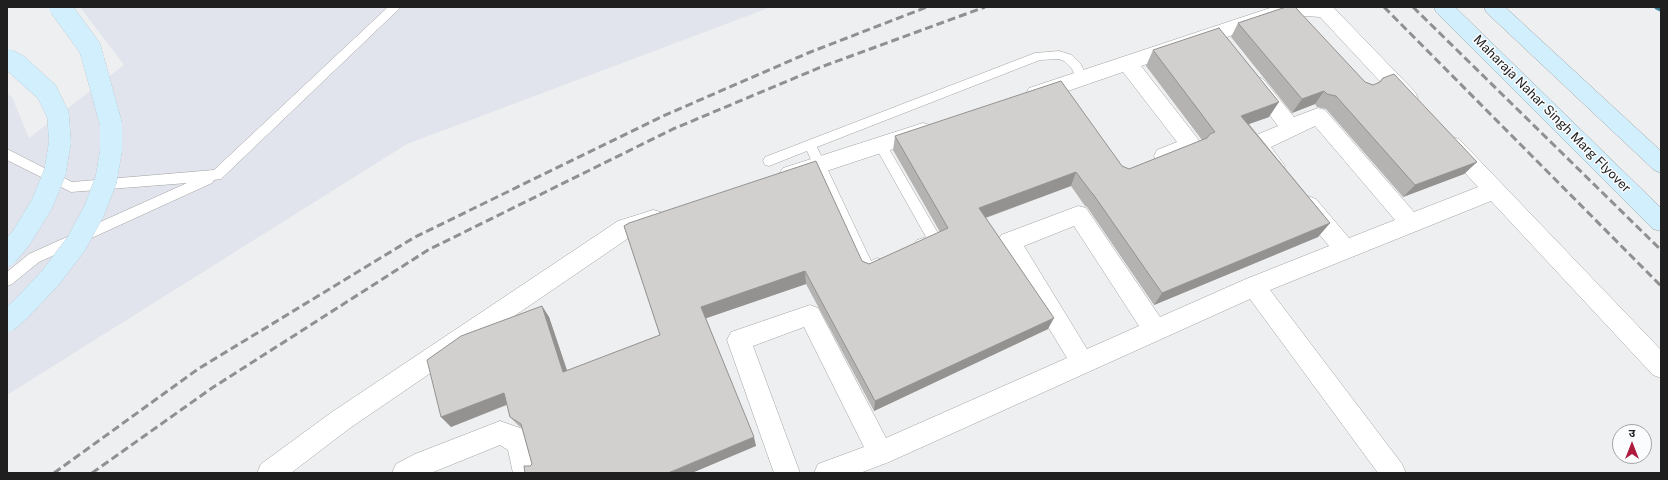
<!DOCTYPE html>
<html>
<head>
<meta charset="utf-8">
<style>
  body { margin:0 }
  #map { position:relative; width:1668px; height:480px; overflow:hidden; background:#eeeff0; font-family:"Public Sans","Noto Sans Devanagari",sans-serif }
  canvas { display:block }
  .frame { position:absolute; inset:0; border:8px solid #1f1f1f; pointer-events:none }
  .north { position:absolute; left:1612px; top:424px; width:40px; height:40px; box-sizing:border-box; background:#fbfcfe; border:1px solid #a3a4a5; border-radius:50%; rotate:0deg; font-size:11px; font-weight:700; line-height:16px; text-align:center; color:#1f1f1f }
  .north::after { content:''; display:block; margin:auto; width:14px; height:18px; background:#af1b3d; clip-path:polygon(50% 0,100% 100%,50% 72%,0 100%) }
</style>
</head>
<body>
<div id="map">
<canvas width="1668" height="480"></canvas>
<div class="frame"></div>
<div class="north">उ</div>
</div>
<script>
const ctx = document.querySelector('canvas').getContext('2d');
ctx.lineJoin = 'round';
function paint(path, color) {
  ctx.fillStyle = color;
  ctx.fill(path, 'evenodd');
}
function poly(rows) {
  const path = new Path2D();
  for (const r of rows) {
    path.moveTo(r[0], r[1]);
    for (let i = 2; i < r.length; i += 2) path.lineTo(r[i], r[i + 1]);
  }
  return path;
}
function strokePath(path, color, width, dash) {
  ctx.strokeStyle = color;
  ctx.lineWidth = width;
  ctx.lineCap = dash ? 'butt' : 'round';
  ctx.setLineDash(dash || []);
  ctx.stroke(path);
}
function drawText(font, color, halo, rows, align = 'center') {
  ctx.font = font + ' "Public Sans",sans-serif';
  ctx.lineWidth = 3;
  ctx.setLineDash([]);
  ctx.textBaseline = 'middle';
  ctx.strokeStyle = halo;
  ctx.fillStyle = color;
  for (const [text, x, y, turn = 0] of rows) {
    ctx.save();
    ctx.translate(x, y);
    ctx.rotate((+turn || 0) * Math.PI / 180);
    ctx.textAlign = isNaN(turn) ? turn : align;
    if (halo) ctx.strokeText(text, 0, 0);
    ctx.fillText(text, 0, 0);
    ctx.restore();
  }
}
const built = poly([
  [80,7,771,7,407,144,7,395,7,94,12,97,29,138,124,65]
]);
const stream = poly([
  [1654,7,1661,7,1661,12,1655,9,1654,7]
]);
const lane = poly([
  [388,7,401,7,221,179,214,180,212,183,39,262,12,284,7,286,7,272,29,254,187,183,71,192,7,160,7,149,72,182,214,170,388,7],
  [1059,51,1072,55,1080,63,1088,78,1086,81,1082,83,1078,81,1072,69,1064,61,1059,59,1040,60,817,147,871,261,877,258,882,260,884,264,882,268,873,273,868,275,863,273,807,151,769,166,765,165,763,161,765,157,1035,53,1059,51],
  [881,141,885,142,939,235,940,239,939,243,922,250,917,248,915,244,917,240,926,237,875,146,877,142,881,141]
]);
const street = poly([
  [1273,7,1333,7,1415,92,1418,98,1415,104,1408,106,1401,104,1320,17,1292,15,1141,66,1198,139,1201,145,1198,151,1164,165,1157,162,1154,156,1157,150,1177,142,1123,72,1036,102,1029,100,1026,94,1029,88,1273,7],
  [1256,76,1263,79,1294,117,1318,108,1325,110,1414,212,1478,187,1445,151,1442,145,1445,139,1452,137,1459,139,1661,350,1661,378,1653,375,1491,201,1270,290,1402,464,1406,473,1378,473,1250,299,889,462,860,473,814,473,818,464,864,447,804,327,753,346,800,473,774,473,727,340,731,332,810,305,818,308,886,438,1067,358,1001,249,998,242,1001,235,1078,206,1086,208,1160,317,1246,279,1329,246,1300,211,1297,205,1300,199,1308,196,1316,199,1349,238,1395,220,1315,126,1271,147,1285,166,1282,172,1275,175,1268,172,1257,160,1250,145,1256,135,1278,126,1246,84,1249,79,1256,76],
  [1074,226,1139,326,1087,349,1024,246,1074,226],
  [923,123,930,125,933,131,930,137,790,183,783,180,779,174,783,168,923,123],
  [653,210,661,212,664,219,661,226,633,235,350,428,291,473,257,473,261,464,332,412,618,221,653,210],
  [500,421,520,428,528,434,539,473,513,473,508,450,500,445,431,473,392,473,396,464,415,454,500,421]
]);
const secondary = poly([
  [1434,7,1455,7,1661,208,1661,231,1653,229,1436,12,1434,7],
  [1484,7,1505,7,1661,151,1661,173,1654,170,1486,12,1484,7]
]);
const rail = poly([
  [1384,7,1661,286],
  [1413,7,1661,250],
  [54,473,198,369,415,237,663,116,808,53,927,7],
  [92,473,212,388,428,250,673,129,821,67,985,7]
]);
const secondaryBridge = poly([
  [7,60,16,64,47,92,58,115,60,142,55,172,42,204,21,238,7,255],
  [7,321,20,310,51,277,76,244,94,211,106,180,111,151,111,124,90,48,60,7]
]);
const wall = poly([
  [1238,23,1365,82,1373,85,1379,82,1383,78,1477,162,1464,174,1403,197,1326,109,1317,107,1315,104,1292,113,1231,37],
  [1153,50,1269,117,1249,124,1330,223,1318,237,1154,305,1087,207,1085,206,1071,186,986,218,1048,329,874,411,806,284,706,318,756,446,530,466,532,464,522,428,519,426,510,417,507,405,451,427,542,306,549,317,567,371,660,335,624,226,862,261,869,264,940,232,893,150,895,136,1122,166,1129,169,1202,140,1146,66]
]);
const shadedWall = poly([
  [1324,91,1315,104,1292,113,1302,99],
  [1279,102,1269,117,1232,130,1241,116],
  [1477,162,1464,174,1403,197,1415,185],
  [1076,172,1071,186,976,221,979,208],
  [1330,223,1318,237,1154,305,1162,293],
  [805,271,806,284,704,319,701,307],
  [542,306,549,317,571,382,563,372],
  [1054,318,1048,329,874,411,875,401],
  [504,393,513,402,451,427,441,417],
  [754,437,756,446,692,473,668,473]
]);
const building = poly([
  [1286,7,1295,7,1365,82,1373,85,1380,82,1383,78,1394,74,1477,162,1415,185,1336,96,1327,94,1324,91,1302,99,1238,23,1286,7],
  [1219,28,1279,102,1241,116,1330,223,1162,293,1093,194,1091,192,1076,172,979,208,1054,318,875,401,805,271,701,307,754,437,668,473,525,473,524,466,530,466,532,464,521,424,510,417,504,393,441,417,427,360,461,336,542,306,563,372,660,335,624,226,629,223,816,161,862,261,869,264,948,228,895,136,1061,81,1122,166,1129,169,1207,138,1210,134,1215,132,1153,50,1219,28]
]);
const streetNames = [
  ["Maharaja Nahar Singh Marg Flyover",1552,114,45]
];
paint(built, '#e1e4ec');
paint(stream, '#3f849a');
strokePath(lane, '#a1a2a3', 1);
strokePath(street, '#a1a2a3', 1);
strokePath(secondary, '#a1a2a3', 1);
paint(lane, '#fff');
paint(street, '#fff');
paint(secondary, '#d2effd');
strokePath(rail, '#8f9090', 3, [8, 4]);
strokePath(secondaryBridge, '#a1a2a3', 22, []);
strokePath(secondaryBridge, '#d2effd', 22);
paint(wall, '#b5b3b2');
paint(shadedWall, '#939291');
paint(building, '#d2d0cf');
strokePath(building, '#939291', 1);
drawText('13px', '#1f1f1f', '#fbfcfe', streetNames);
</script>
</body>
</html>
